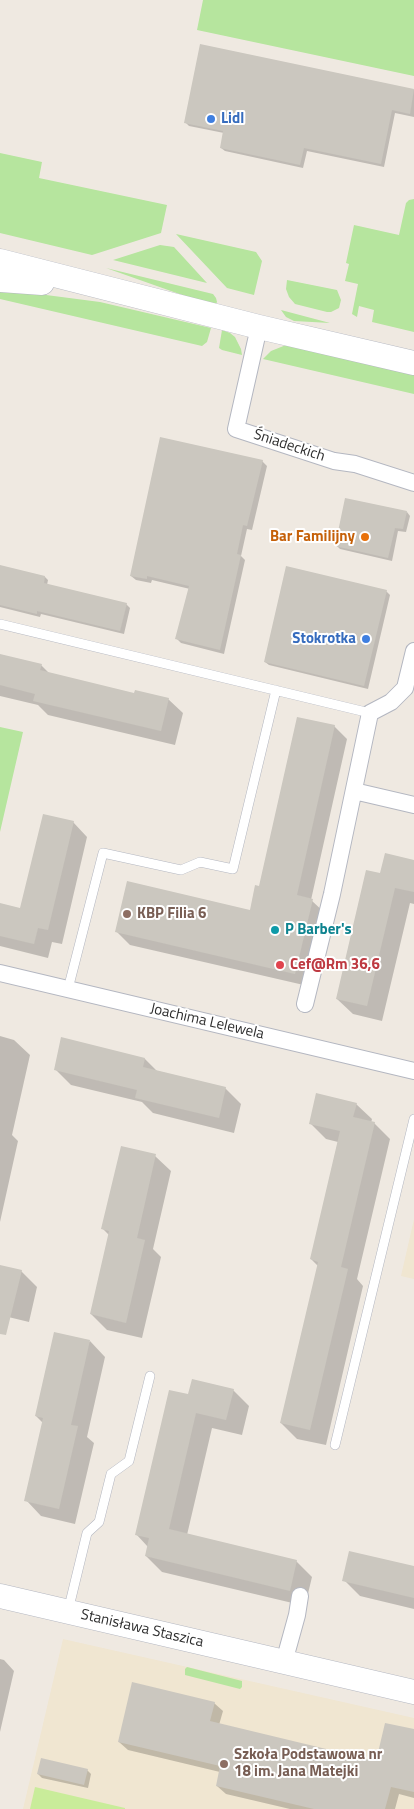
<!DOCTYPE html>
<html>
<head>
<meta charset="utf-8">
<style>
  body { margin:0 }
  canvas { display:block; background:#efe9e1 }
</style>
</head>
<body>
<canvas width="414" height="1809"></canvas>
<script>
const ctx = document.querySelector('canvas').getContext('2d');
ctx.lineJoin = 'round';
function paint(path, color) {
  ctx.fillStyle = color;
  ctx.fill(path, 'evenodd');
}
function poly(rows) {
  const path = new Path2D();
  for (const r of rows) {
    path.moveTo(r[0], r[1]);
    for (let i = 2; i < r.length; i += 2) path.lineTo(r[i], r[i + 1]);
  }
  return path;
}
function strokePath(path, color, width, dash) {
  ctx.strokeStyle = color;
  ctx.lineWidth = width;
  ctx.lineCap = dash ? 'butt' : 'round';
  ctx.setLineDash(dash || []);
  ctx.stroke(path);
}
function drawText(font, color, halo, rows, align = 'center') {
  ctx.font = font + ' "Titillium Web",sans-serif';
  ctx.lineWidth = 4;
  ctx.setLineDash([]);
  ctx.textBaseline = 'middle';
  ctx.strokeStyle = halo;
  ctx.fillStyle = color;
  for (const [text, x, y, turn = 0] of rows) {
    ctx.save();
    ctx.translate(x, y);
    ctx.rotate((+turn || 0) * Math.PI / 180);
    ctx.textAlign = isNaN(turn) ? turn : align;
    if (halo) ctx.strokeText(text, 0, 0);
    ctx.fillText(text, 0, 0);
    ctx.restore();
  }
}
const education = poly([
  [414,1219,414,1279,401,1276],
  [63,1639,414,1718,414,1809,23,1809]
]);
const green = poly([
  [203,0,414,0,414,76,197,30],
  [0,153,42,162,39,178,167,205,161,233,92,255,0,233],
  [414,199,414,332,372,322,374,310,359,306,357,317,352,314,358,284,345,281,349,264,346,263,354,225,399,235,406,203,409,200],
  [176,234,256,252,262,261,254,295,227,288],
  [160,245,174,247,207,283,113,260],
  [106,268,213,294,216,298,217,302,215,306,202,302],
  [287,280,337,290,341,300,339,308,331,312,327,312,295,304,289,297,286,289],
  [0,289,100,302,211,328,207,342,202,346,0,299],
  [281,310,330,323,294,321,286,317],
  [222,330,230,333,235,337,241,349,242,355,222,350,219,348],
  [286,345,414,375,414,394,263,359,271,351],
  [0,727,23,732,0,832],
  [187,1667,242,1681,242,1687,240,1689,185,1675,185,1669]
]);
const pitch = poly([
  [35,1787,125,1808,125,1809,30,1809]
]);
const shadow = poly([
  [201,45,414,90,414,117,395,113,384,167,307,151,303,168,225,151,221,148,224,133,189,126,185,122],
  [262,461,267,466,252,530,247,529,241,556,245,560,224,654,181,643,177,639,190,589,152,580,151,583,136,580,131,576],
  [407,512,410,516,406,532,398,531,392,561,340,549,336,545],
  [0,567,45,577,48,580,47,585,126,604,130,608,124,634,41,614,40,617,0,607],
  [386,591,390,595,368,689,269,665,265,662],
  [0,655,41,665,50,674,135,694,168,699,183,713,175,745,48,715,38,705,0,696],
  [334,726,347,739,311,900,325,913,308,986,130,945,117,932,250,911],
  [73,822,87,837,62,944,52,942,48,958,0,946,0,904,21,909],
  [414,861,414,904,410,903,382,1021,353,1014,337,999,381,875],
  [0,1036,14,1040,30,1055,12,1135,18,1141,0,1222],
  [145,1059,157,1071,225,1088,241,1104,234,1133,153,1113,142,1102,71,1085,55,1069],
  [356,1104,372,1119,371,1123,374,1123,390,1139,357,1279,363,1286,326,1445,297,1439,281,1423,318,1266,311,1259,338,1142,326,1139,310,1123],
  [155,1156,171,1171,153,1249,161,1257,142,1338,107,1330,91,1314,110,1236,103,1229],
  [0,1266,21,1271,37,1287,29,1322,0,1315],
  [90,1341,105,1357,87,1437,94,1443,75,1524,41,1516,26,1500,43,1423,36,1416],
  [233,1390,249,1406,242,1435,212,1428,187,1535,296,1561,312,1577,305,1606,162,1572,146,1556,148,1547,136,1534,189,1396],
  [414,1567,414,1609,360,1596,344,1580],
  [0,1659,4,1660,14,1671,0,1732],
  [214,1703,223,1711,219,1725,377,1762,414,1731,414,1798,399,1794,395,1809,290,1809,226,1794,217,1786,220,1772,128,1750,119,1742],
  [87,1770,91,1774,88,1788,42,1778,38,1774]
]);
const building = poly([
  [200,44,414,89,410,114,392,110,381,164,304,148,300,165,220,148,223,131,184,123],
  [160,437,263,460,247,526,243,525,237,554,241,555,220,650,175,639,189,586,147,576,147,579,130,576],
  [345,498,407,511,403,529,395,528,388,558,335,546],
  [0,565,45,576,44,583,127,603,120,631,37,611,37,614,0,605],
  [286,566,387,590,364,686,264,662],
  [0,654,42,664,40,670,134,693,135,690,169,698,161,731,33,701,35,694,0,685],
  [297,717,335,725,297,895,313,899,295,974,115,932,127,881,250,910,255,885,259,886],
  [43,814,74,821,48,930,38,928,34,944,0,936,0,903,20,908],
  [385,853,414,860,414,892,395,888,367,1006,336,999,366,870,380,873],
  [61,1037,145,1058,143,1067,226,1087,219,1118,135,1098,137,1090,54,1070],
  [316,1093,357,1103,353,1117,375,1122,341,1267,348,1269,310,1430,280,1423,318,1262,310,1259,340,1131,309,1124],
  [121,1146,156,1154,137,1238,145,1240,126,1323,90,1314,109,1231,101,1229],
  [0,1265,22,1270,6,1335,0,1334],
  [54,1332,90,1340,71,1425,78,1426,59,1509,24,1501,43,1418,35,1416],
  [192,1379,234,1389,226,1420,196,1413,169,1529,297,1560,290,1591,145,1556,149,1538,135,1535,169,1390,188,1394],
  [349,1551,414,1566,414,1598,342,1581],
  [132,1682,215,1702,210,1721,376,1761,385,1723,414,1729,414,1792,391,1787,385,1809,314,1809,216,1786,220,1766,118,1742],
  [41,1758,88,1769,84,1785,37,1774]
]);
const lane = poly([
  [0,624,370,713],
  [68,989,103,853,181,870,200,862,233,869,276,690],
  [335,1445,414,1119],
  [68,1611,87,1533,99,1522,111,1474,129,1461,150,1376]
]);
const street = poly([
  [259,327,236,429,334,461,355,464,414,483],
  [354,791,414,805],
  [0,973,414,1071],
  [305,1004,332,894,370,713,391,702,405,688,414,651],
  [284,1662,297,1615,300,1596]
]);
const secondary = poly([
  [0,261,259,327,414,363],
  [0,280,42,283],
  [0,1596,414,1692]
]);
const markers = [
  [211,119,5,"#3f7fe0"],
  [365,537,5,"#e8710a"],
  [366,639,5,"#3f7fe0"],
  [127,914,5,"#8d6e63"],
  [275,930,5,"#0f9aa8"],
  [280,965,5,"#e0444e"],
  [224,1764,5,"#8d6e63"]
];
const shopNames = [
  ["Lidl",221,119],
  ["Stokrotka",356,639,"right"]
];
const streetNames = [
  ["Śniadeckich",289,446,18],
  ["Joachima Lelewela",207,1022,13],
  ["Stanisława Staszica",142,1629,13]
];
const foodNames = [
  ["Bar Familijny",355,537]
];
const educationNames = [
  ["KBP Filia 6",137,914],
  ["Szkoła Podstawowa nr",234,1755],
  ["18 im. Jana Matejki",234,1772]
];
const cultureNames = [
  ["P Barber's",285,930]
];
const healthNames = [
  ["Cef@Rm 36,6",290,965]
];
paint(education, '#f0e6d1');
paint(green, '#b6e59e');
paint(pitch, '#c9ec9a');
paint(shadow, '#0003');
paint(building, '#cbc7bf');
strokePath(lane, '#b4b7c1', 10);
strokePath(street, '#b4b7c1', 18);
strokePath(secondary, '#b4b7c1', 25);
strokePath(lane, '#fff', 9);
strokePath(street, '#fff', 16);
strokePath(secondary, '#fff', 24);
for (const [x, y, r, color] of markers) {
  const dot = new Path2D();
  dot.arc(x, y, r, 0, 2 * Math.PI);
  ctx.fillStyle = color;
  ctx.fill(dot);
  strokePath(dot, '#fff', 2);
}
drawText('bold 15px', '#366cbe', '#fff', shopNames, 'left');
drawText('15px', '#2e2e2e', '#fff', streetNames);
drawText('bold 15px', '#c56008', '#fff', foodNames, 'right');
drawText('bold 15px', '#785e54', '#fff', educationNames, 'left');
drawText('bold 15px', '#0d838f', '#fff', cultureNames, 'left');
drawText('bold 15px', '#be3a42', '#fff', healthNames, 'left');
</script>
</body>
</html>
